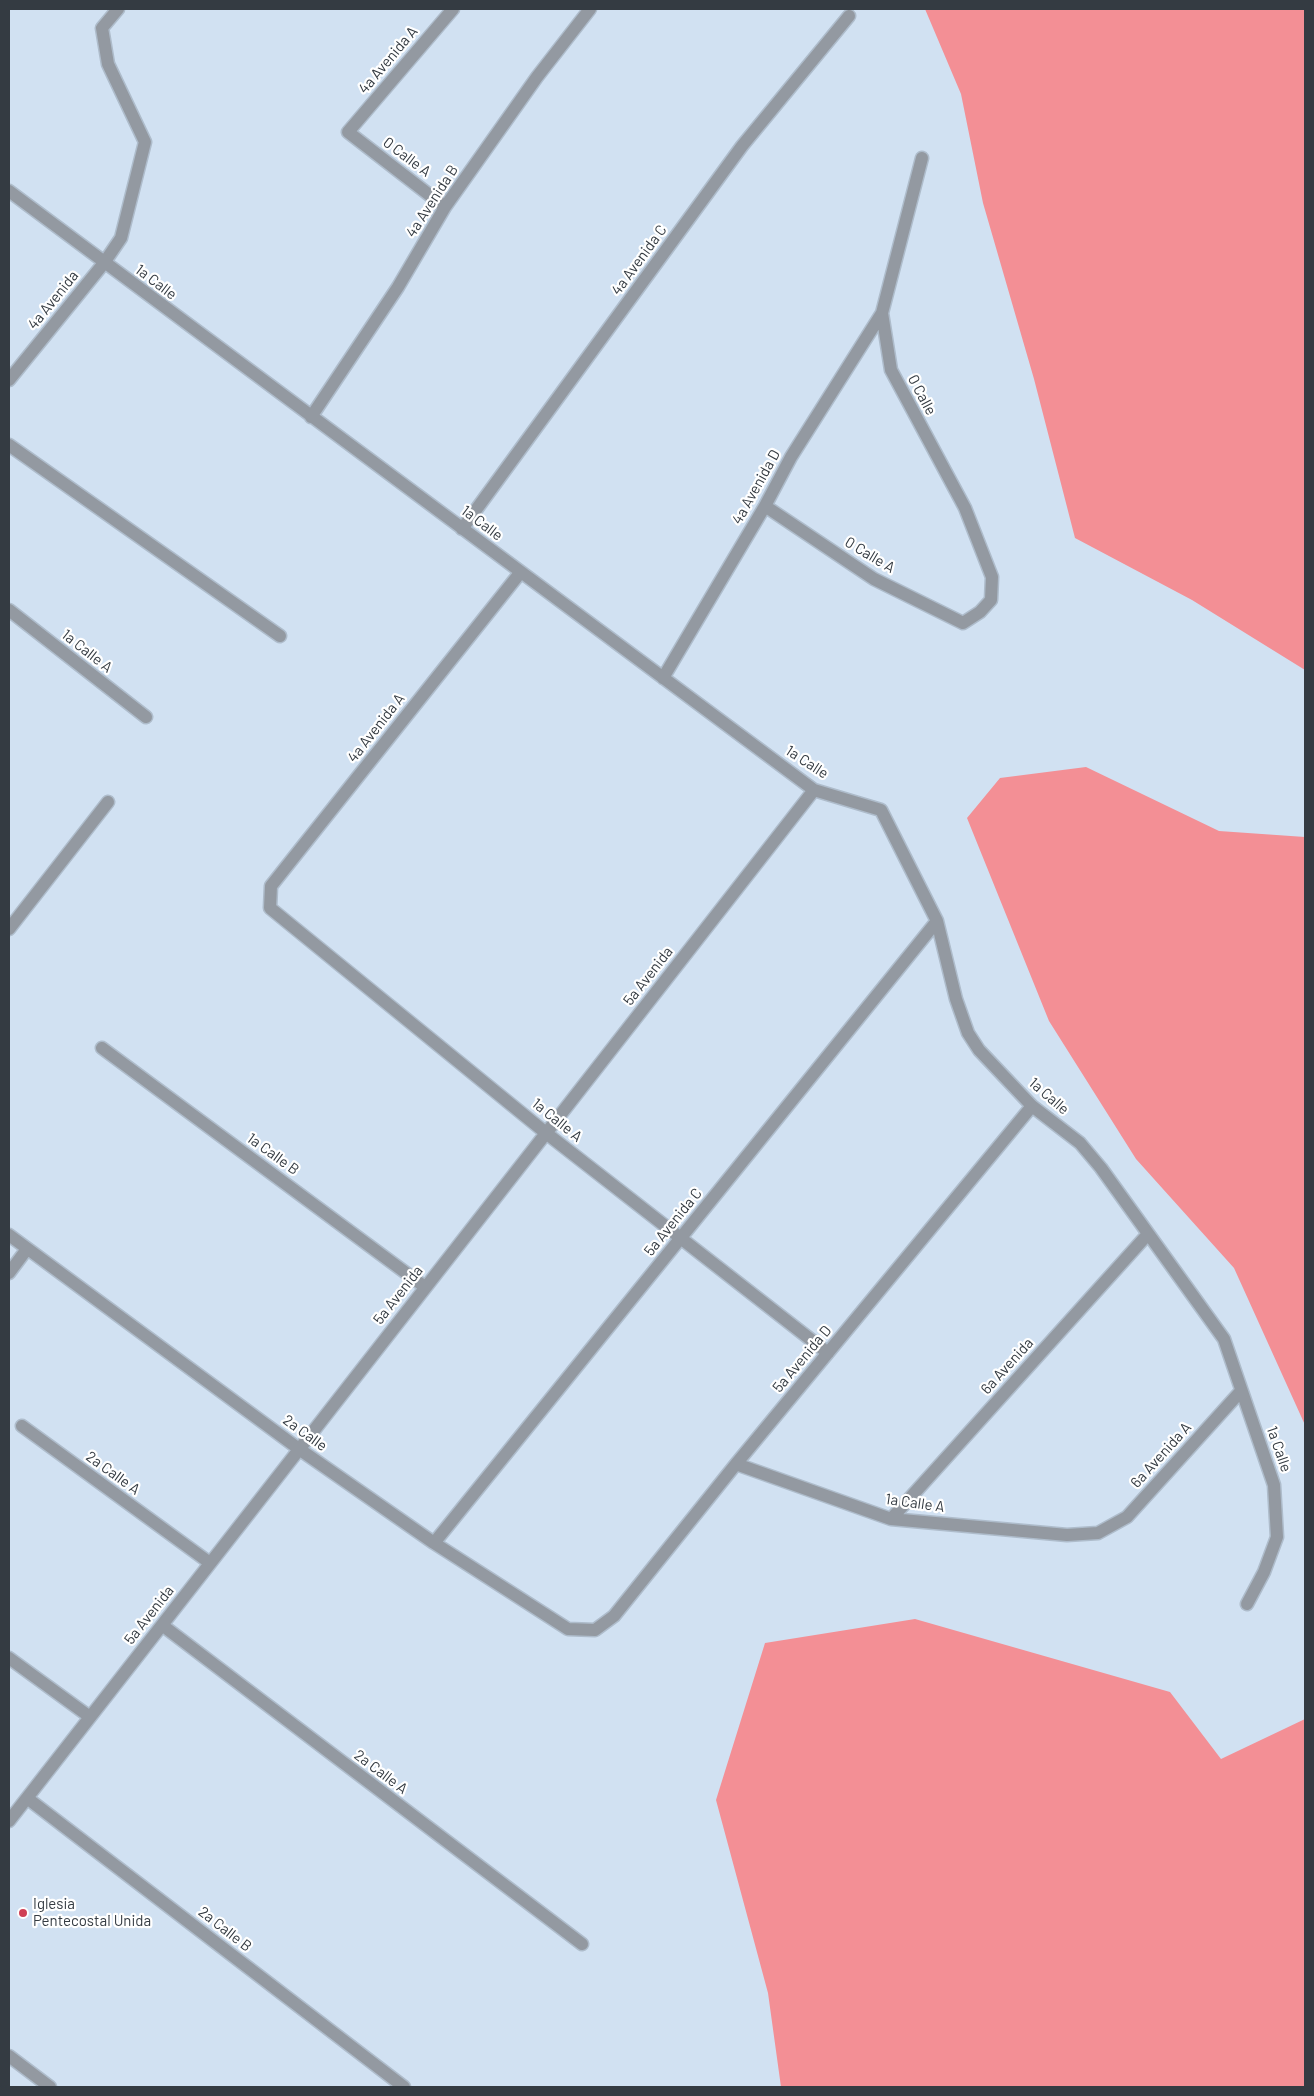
<!DOCTYPE html>
<html>
<head>
<meta charset="utf-8">
<style>
  body { margin:0 }
  #map { position:relative; width:1314px; height:2096px; overflow:hidden; background:#d1e1f2; font-family:Barlow,sans-serif }
  canvas { display:block }
  .frame { position:absolute; inset:0; border:10px solid #343b42; pointer-events:none }
</style>
</head>
<body>
<div id="map">
<canvas width="1314" height="2096"></canvas>
<div class="frame"></div>
</div>
<script>
const ctx = document.querySelector('canvas').getContext('2d');
ctx.lineJoin = 'round';
function paint(path, color) {
  ctx.fillStyle = color;
  ctx.fill(path, 'evenodd');
}
function poly(rows) {
  const path = new Path2D();
  for (const r of rows) {
    path.moveTo(r[0], r[1]);
    for (let i = 2; i < r.length; i += 2) path.lineTo(r[i], r[i + 1]);
  }
  return path;
}
function strokePath(path, color, width, dash) {
  ctx.strokeStyle = color;
  ctx.lineWidth = width;
  ctx.lineCap = dash ? 'butt' : 'round';
  ctx.setLineDash(dash || []);
  ctx.stroke(path);
}
function drawText(font, color, halo, rows, align = 'center') {
  ctx.font = font + ' Barlow,sans-serif';
  ctx.lineWidth = 4.5;
  ctx.setLineDash([]);
  ctx.textBaseline = 'middle';
  ctx.strokeStyle = halo;
  ctx.fillStyle = color;
  for (const [text, x, y, turn = 0] of rows) {
    ctx.save();
    ctx.translate(x, y);
    ctx.rotate((+turn || 0) * Math.PI / 180);
    ctx.textAlign = isNaN(turn) ? turn : align;
    if (halo) ctx.strokeText(text, 0, 0);
    ctx.fillText(text, 0, 0);
    ctx.restore();
  }
}
const forest = poly([
  [925,9,1305,9,1305,670,1192,600,1075,538,1034,379,983,203,961,94],
  [1086,767,1219,831,1305,837,1305,1425,1234,1268,1136,1159,1049,1021,967,818,1000,778],
  [915,1619,1170,1692,1221,1759,1305,1719,1305,2087,781,2087,768,1993,716,1800,765,1643]
]);
const lane = poly([
  [104,263,121,238,145,142,108,64,102,28,118,9],
  [9,445,280,636]
]);
const street = poly([
  [9,191,814,790,881,810,937,921,956,999,968,1033,979,1050,1032,1106,1080,1143,1101,1168,1224,1339,1274,1485,1277,1537,1264,1572,1247,1604],
  [445,207,348,132,453,9],
  [9,380,104,263],
  [311,417,398,287,445,207,537,77,590,9],
  [765,506,874,579,963,623,980,612,991,600,992,577,965,508,891,370,882,313,922,158],
  [462,529,742,146,849,16],
  [520,573,271,886,270,908,546,1133,828,1353],
  [9,610,146,717],
  [663,678,765,506,791,457,882,313],
  [9,929,108,802],
  [102,1048,425,1287],
  [9,1235,299,1449,434,1543,568,1629,595,1630,614,1616,736,1464,1032,1106],
  [9,1273,27,1249],
  [22,1426,210,1563],
  [736,1464,891,1519,1067,1535,1098,1533,1127,1517,1241,1391],
  [891,1519,1148,1234],
  [434,1543,937,921],
  [162,1625,582,1944],
  [9,1658,90,1717],
  [27,1798,404,2087],
  [9,1821,814,790],
  [9,2056,50,2087]
]);
const markers = [
  [23,1913,5,"#cf3f54"]
];
const streetNames = [
  ["4a Avenida A",388,60,-50],
  ["0 Calle A",407,157,37],
  ["4a Avenida B",432,201,-57],
  ["4a Avenida C",639,260,-54],
  ["1a Calle",156,282,37],
  ["4a Avenida",53,300,-51],
  ["0 Calle",922,395,62],
  ["4a Avenida D",756,487,-61],
  ["1a Calle",482,523,37],
  ["0 Calle A",870,555,31],
  ["1a Calle A",87,651,38],
  ["4a Avenida A",376,728,-52],
  ["1a Calle",807,762,33],
  ["5a Avenida",648,976,-52],
  ["1a Calle",1049,1096,41],
  ["1a Calle A",557,1120,39],
  ["1a Calle B",273,1154,36],
  ["5a Avenida C",673,1222,-51],
  ["5a Avenida",398,1295,-52],
  ["5a Avenida D",802,1359,-50],
  ["6a Avenida",1007,1366,-48],
  ["2a Calle",305,1433,36],
  ["1a Calle",1279,1449,71],
  ["6a Avenida A",1161,1455,-48],
  ["2a Calle A",113,1473,36],
  ["1a Calle A",915,1503,8],
  ["5a Avenida",149,1615,-52],
  ["2a Calle A",381,1772,37],
  ["2a Calle B",225,1929,38]
];
const poiNames = [
  ["Iglesia",33,1904],
  ["Pentecostal Unida",33,1921]
];
paint(forest, '#f38f95');
strokePath(lane, '#aebccb', 15);
strokePath(street, '#aebccb', 15);
strokePath(lane, '#9399a1', 12);
strokePath(street, '#9399a1', 12);
for (const [x, y, r, color] of markers) {
  const dot = new Path2D();
  dot.arc(x, y, r, 0, 2 * Math.PI);
  ctx.fillStyle = color;
  ctx.fill(dot);
  strokePath(dot, '#fff', 2);
}
drawText('15px', '#343b42', '#fff', streetNames);
drawText('15px', '#343b42', '#fff', poiNames, 'left');
</script>
</body>
</html>
